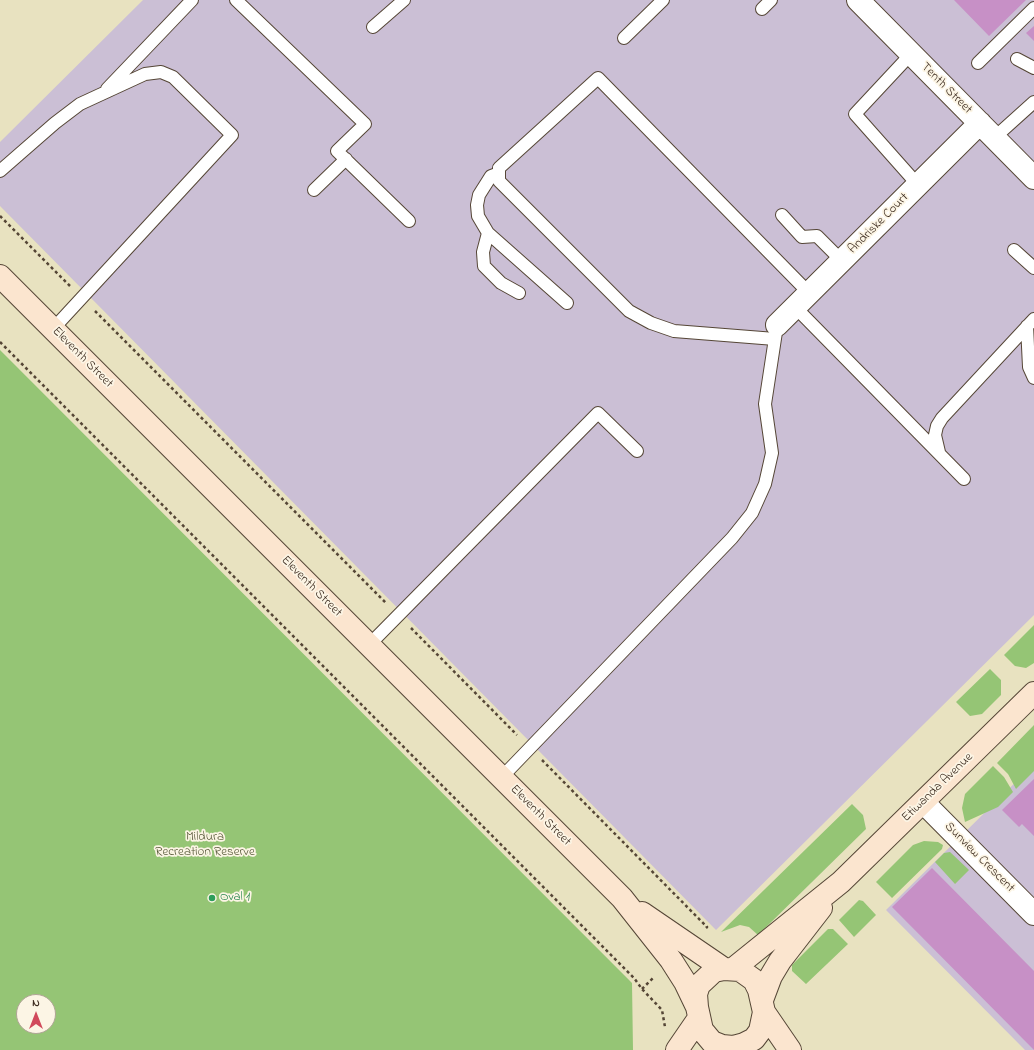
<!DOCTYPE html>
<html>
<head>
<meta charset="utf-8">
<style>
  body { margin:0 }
  #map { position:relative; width:1034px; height:1050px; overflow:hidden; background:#e8e2c0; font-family:"Indie Flower",sans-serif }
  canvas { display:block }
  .north { position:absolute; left:16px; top:994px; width:40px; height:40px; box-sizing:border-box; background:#fcf5e5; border:1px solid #afa495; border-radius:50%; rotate:0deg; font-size:11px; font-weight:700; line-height:16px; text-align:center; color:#3b2a1e }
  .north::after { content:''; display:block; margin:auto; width:14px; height:18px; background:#d1495b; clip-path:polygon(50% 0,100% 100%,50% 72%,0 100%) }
</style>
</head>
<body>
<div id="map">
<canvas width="1034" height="1050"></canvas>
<div class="north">N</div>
</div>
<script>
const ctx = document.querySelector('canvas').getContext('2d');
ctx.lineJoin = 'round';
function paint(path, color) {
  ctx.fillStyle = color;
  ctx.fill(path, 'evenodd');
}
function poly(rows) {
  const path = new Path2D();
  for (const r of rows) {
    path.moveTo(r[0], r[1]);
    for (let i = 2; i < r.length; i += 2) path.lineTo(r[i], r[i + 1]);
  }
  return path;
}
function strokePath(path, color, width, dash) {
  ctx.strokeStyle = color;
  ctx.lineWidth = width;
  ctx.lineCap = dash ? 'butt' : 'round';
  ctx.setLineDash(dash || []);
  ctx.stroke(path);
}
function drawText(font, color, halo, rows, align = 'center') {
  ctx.font = font + ' "Indie Flower",sans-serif';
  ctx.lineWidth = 3.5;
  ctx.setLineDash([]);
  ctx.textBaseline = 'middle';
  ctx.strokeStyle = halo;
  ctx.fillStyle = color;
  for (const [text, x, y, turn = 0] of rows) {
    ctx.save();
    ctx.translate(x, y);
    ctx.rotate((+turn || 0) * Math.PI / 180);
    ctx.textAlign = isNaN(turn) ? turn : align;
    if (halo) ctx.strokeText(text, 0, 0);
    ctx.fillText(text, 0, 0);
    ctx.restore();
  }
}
const industrial = poly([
  [143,0,1034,0,1034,615,716,930,0,206,0,142],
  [1034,764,1034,1050,1025,1050,886,910]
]);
const green = poly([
  [0,350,632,983,633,1050,0,1050],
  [24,1002,48,1002,48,1026,24,1026],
  [1034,625,1034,663,1026,668,1015,666,1004,655],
  [990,669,1001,680,1001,695,982,714,970,716,956,702],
  [1034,725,1034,771,1016,789,1008,774,997,763],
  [993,766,1004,777,1013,792,998,807,965,822,962,808,965,794],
  [852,804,863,815,866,829,758,935,749,927,740,925,721,932],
  [924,841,938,842,943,845,942,849,892,898,876,882,913,845],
  [950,852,969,870,955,884,935,862,944,853],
  [859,900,863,901,876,915,854,937,839,920],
  [828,929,833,929,848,944,806,984,792,971,792,965]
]);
const building = poly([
  [954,0,1026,0,989,36],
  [1034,26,1034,41,1026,33],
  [1034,779,1034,836,1022,824,1019,827,1002,810],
  [932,868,1034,971,1034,1050,892,907]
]);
const path = poly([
  [0,216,70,286],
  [95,311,386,603],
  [0,342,634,978,642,989,662,1010,665,1027],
  [411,628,517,735],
  [542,760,707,927,706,928],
  [642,989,654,977]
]);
const lane = poly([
  [236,0,365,124,337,151,409,221],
  [762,9,771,0],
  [373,27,404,0],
  [624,38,663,0],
  [911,54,855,114,918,185],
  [1017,59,1034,68],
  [978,63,1034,8],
  [107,89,192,0],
  [994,138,1034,102],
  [0,171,55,123,80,104,145,74,161,72,173,77,232,135,53,329],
  [499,173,491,176,479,195,477,205,478,216,488,233,567,303],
  [314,190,346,159],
  [782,215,802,237,817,236,842,261],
  [488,233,483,252,484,266,501,283,519,293],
  [1014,250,1034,268],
  [795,307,964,479],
  [1027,326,1029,367,1034,378],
  [775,339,674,331,651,323,629,311,499,181,499,168,598,78,809,293],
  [939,452,935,435,937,426,942,418,1034,319],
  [369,645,598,413,637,451],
  [501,778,732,538,752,513,765,484,772,453,765,404,776,332]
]);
const street = poly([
  [858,0,1034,178],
  [777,325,980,123],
  [924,803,1034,914]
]);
const secondary = poly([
  [0,276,622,898,671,960,685,982,697,1007],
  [642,913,724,969],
  [724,969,740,970,754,980,759,990,764,1012,760,1031,754,1039,744,1044,733,1047,722,1046,712,1042,702,1030,697,1007,696,994,699,985,714,971,724,969],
  [733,969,841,882,1034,693],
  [762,1000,771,976,780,961,821,908],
  [764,1012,790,1050],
  [677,1050,699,1018]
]);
const markers = [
  [212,898,4,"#2e9e5b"]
];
const streetNames = [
  ["Tenth Street",946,89,45],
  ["Andriske Court",879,224,-45],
  ["Eleventh Street",82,358,45],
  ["Eleventh Street",311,587,45],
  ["Etiwanda Avenue",938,788,-44],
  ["Eleventh Street",540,816,45],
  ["Sunview Crescent",979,858,45]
];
const parkNames = [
  ["Mildura",205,838],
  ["Recreation Reserve",205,853]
];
const leisureNames = [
  ["Oval 1",220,898]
];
paint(industrial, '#cbbfd5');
paint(green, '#95c575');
paint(building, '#c790c6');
strokePath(lane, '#554636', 14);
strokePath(street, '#554636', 24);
strokePath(secondary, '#554636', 24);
strokePath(path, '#554636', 2.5, [3, 3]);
strokePath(lane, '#fff', 12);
strokePath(street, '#fff', 22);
strokePath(secondary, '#fbe5cf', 22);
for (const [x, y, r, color] of markers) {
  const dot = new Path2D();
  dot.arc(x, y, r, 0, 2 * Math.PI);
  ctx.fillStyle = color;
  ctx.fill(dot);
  strokePath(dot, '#fcf5e5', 1.5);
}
drawText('13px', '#3b2a1e', '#fcf5e5', streetNames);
drawText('13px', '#565838', '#fcf5e5', parkNames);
drawText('13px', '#27864d', '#fcf5e5', leisureNames, 'left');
</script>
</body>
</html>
